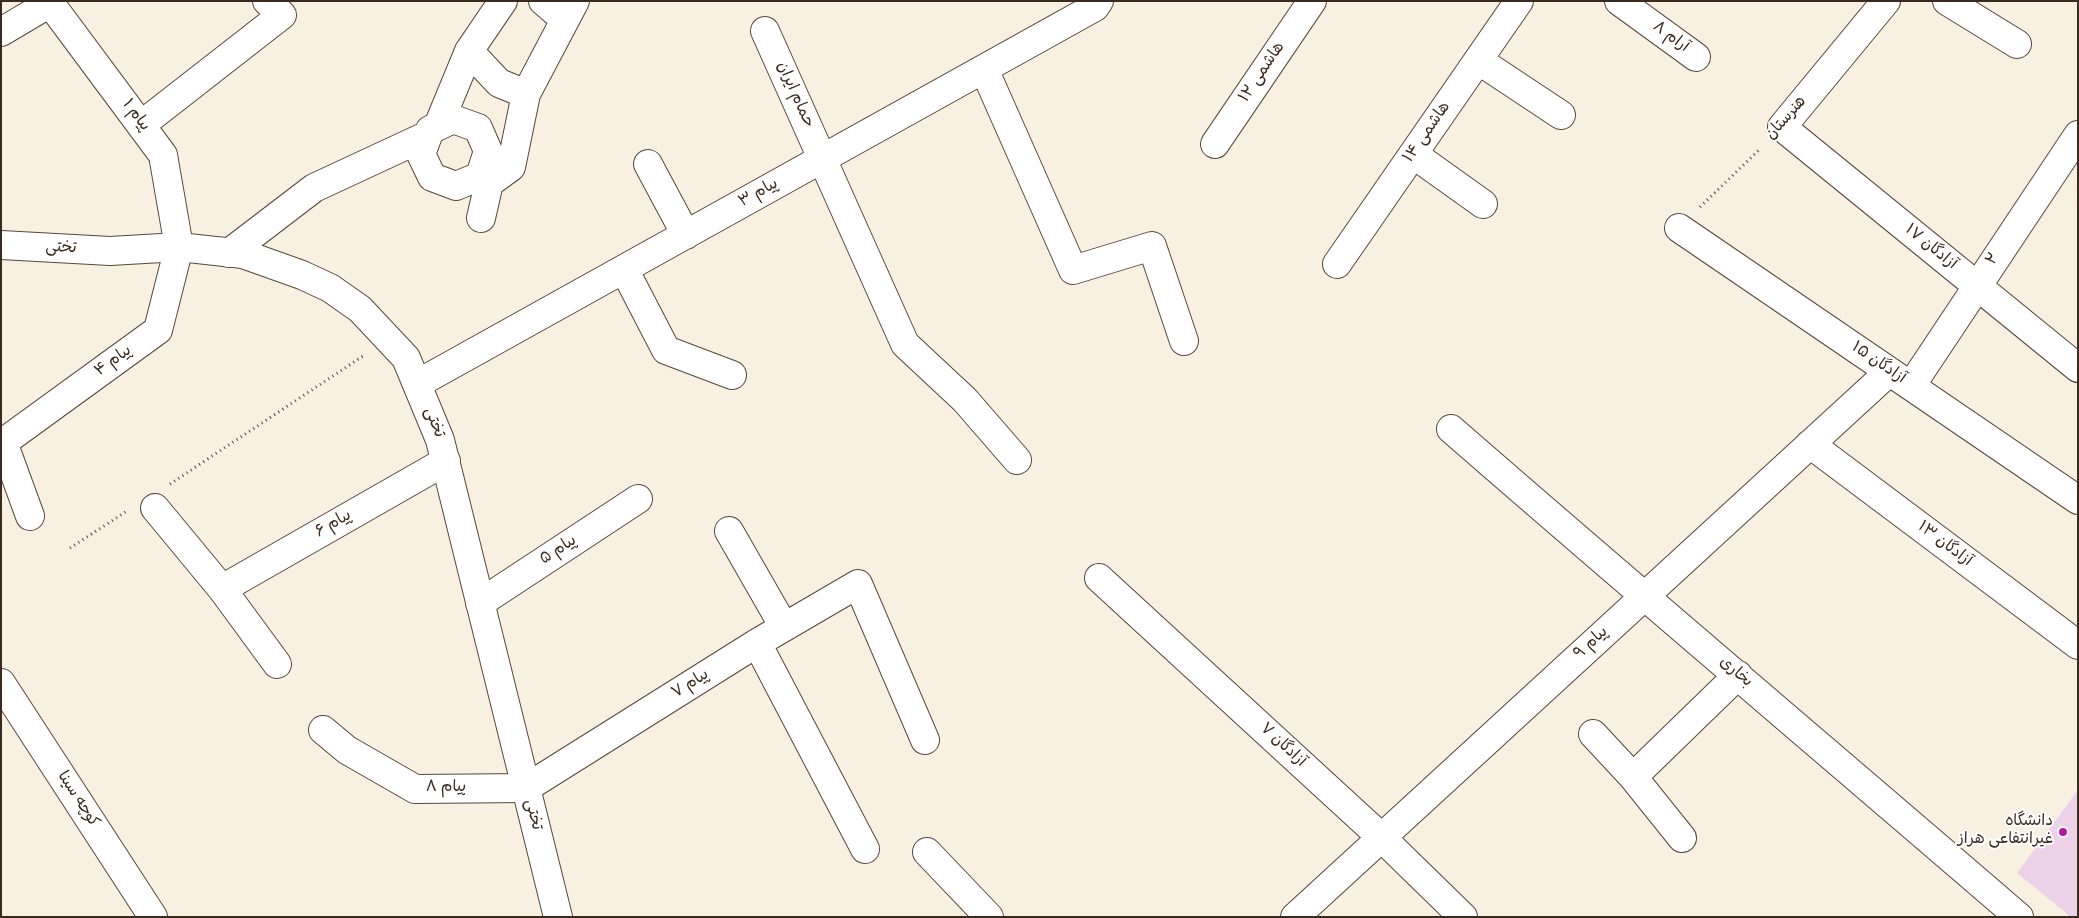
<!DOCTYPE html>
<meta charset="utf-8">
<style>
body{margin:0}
#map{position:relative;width:2079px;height:918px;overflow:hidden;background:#f8f0e1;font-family:"Gochi Hand",sans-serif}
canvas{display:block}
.frame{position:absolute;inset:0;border:2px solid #3b2a1e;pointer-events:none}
</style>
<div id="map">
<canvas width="2079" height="918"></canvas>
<div class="frame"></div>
</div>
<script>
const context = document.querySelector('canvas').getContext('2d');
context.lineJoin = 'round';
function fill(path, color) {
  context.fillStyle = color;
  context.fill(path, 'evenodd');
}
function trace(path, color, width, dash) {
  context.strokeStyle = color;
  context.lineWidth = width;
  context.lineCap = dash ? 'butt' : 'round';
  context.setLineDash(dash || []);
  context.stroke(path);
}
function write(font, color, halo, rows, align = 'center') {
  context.font = font + ' "Gochi Hand","Playpen Sans Arabic",sans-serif';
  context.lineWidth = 4;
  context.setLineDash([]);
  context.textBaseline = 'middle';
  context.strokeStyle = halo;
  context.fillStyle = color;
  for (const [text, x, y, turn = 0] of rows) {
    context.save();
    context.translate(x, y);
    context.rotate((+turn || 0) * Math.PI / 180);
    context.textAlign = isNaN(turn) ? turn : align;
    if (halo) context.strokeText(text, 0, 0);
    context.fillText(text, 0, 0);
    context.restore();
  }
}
const built = new Path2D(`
 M2078,790V917H2071L2017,873Z`);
const path = new Path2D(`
 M1700,207L1760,149
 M170,484L363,356
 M70,548L127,511`);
const street = new Path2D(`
 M543,1L565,20
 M1619,1L1696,57
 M1886,1L1782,127L2078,368
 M1947,1L2017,44
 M765,31L905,344L965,400L1017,460
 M1,32L50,3L163,155L179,247L158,330L1,444
 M469,51L499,83L526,94
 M1478,60L1561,115
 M984,69L1073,270L1152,246L1184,341
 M453,119L478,128L488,151L480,176L456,186L432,177L421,154L430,130Z
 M141,125L282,15L267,1
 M438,126L469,51L503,1
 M1215,144L1312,1
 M1413,154L1483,204
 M648,164L686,235
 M481,218L489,183L511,167L526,94L575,1
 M1679,228L2078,500
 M229,253L314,188L428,135
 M1337,264L1519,1
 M624,269L666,350L732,375
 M417,384L1095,7L1099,1
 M1911,386L2078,135
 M1451,429C1639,593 1830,754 2019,917
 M3,442L30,516
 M1810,444L2078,645
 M155,508L222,589L277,664
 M729,531L784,627
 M1099,578L1381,837L1463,917
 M222,589L446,461
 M480,603L638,499
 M757,643L865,849
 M1,683L153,917
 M323,730L347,750L415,789L526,788L757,643L858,584L925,740
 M1593,734L1633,777L1682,838
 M1633,777L1738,675
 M927,852L989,917
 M1295,917L1889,372`);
const secondary = new Path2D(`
 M1,245L110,251L179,247L243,254L302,275L330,288L360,309L406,358L440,440L558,917`);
const markers = [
 [2063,832,5,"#b5179e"]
];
const streetNames = [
 ["آرام ۸",1670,38,36],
 ["هاشمی ۱۲",1263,73,-56],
 ["حمام ایران",794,95,66],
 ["پیام ۱",135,116,53],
 ["هنرستان",1787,119,-48],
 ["هاشمی ۱۴",1428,133,-55],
 ["پيام ۳",759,194,-29],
 ["آزادگان ۱۷",1930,248,39],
 ["تختی",61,249,3],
 ["۲",1994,260,-56],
 ["پیام ۴",114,362,-36],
 ["آزادگان ۱۵",1878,364,34],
 ["تختی",433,423,68],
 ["پیام ۶",334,525,-30],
 ["آزادگان ۱۳",1944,545,37],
 ["پیام ۵",559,551,-33],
 ["پیام ۹",1592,644,-43],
 ["بخاری",1735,673,40],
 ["پیام ۷",691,685,-32],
 ["آزادگان ۷",1282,746,43],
 ["پیام ۸",446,789],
 ["کوچه سینا",77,800,57],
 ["تختی",532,815,76]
];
const poiNames = [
 ["دانشگاه",2053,823],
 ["غیرانتفاعی هراز",2053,841]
];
fill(built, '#edd1e9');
trace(street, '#57483b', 30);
trace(secondary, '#57483b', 30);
trace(path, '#57483b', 3, [1, 4]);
trace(street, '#fff', 28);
trace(secondary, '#fff', 28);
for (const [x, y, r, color] of markers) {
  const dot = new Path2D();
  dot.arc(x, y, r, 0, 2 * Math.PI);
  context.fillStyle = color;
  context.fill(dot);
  trace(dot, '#fff', 2);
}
write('16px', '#3b2a1e', '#fff', streetNames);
write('16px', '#3b2a1e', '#fff', poiNames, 'right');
</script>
